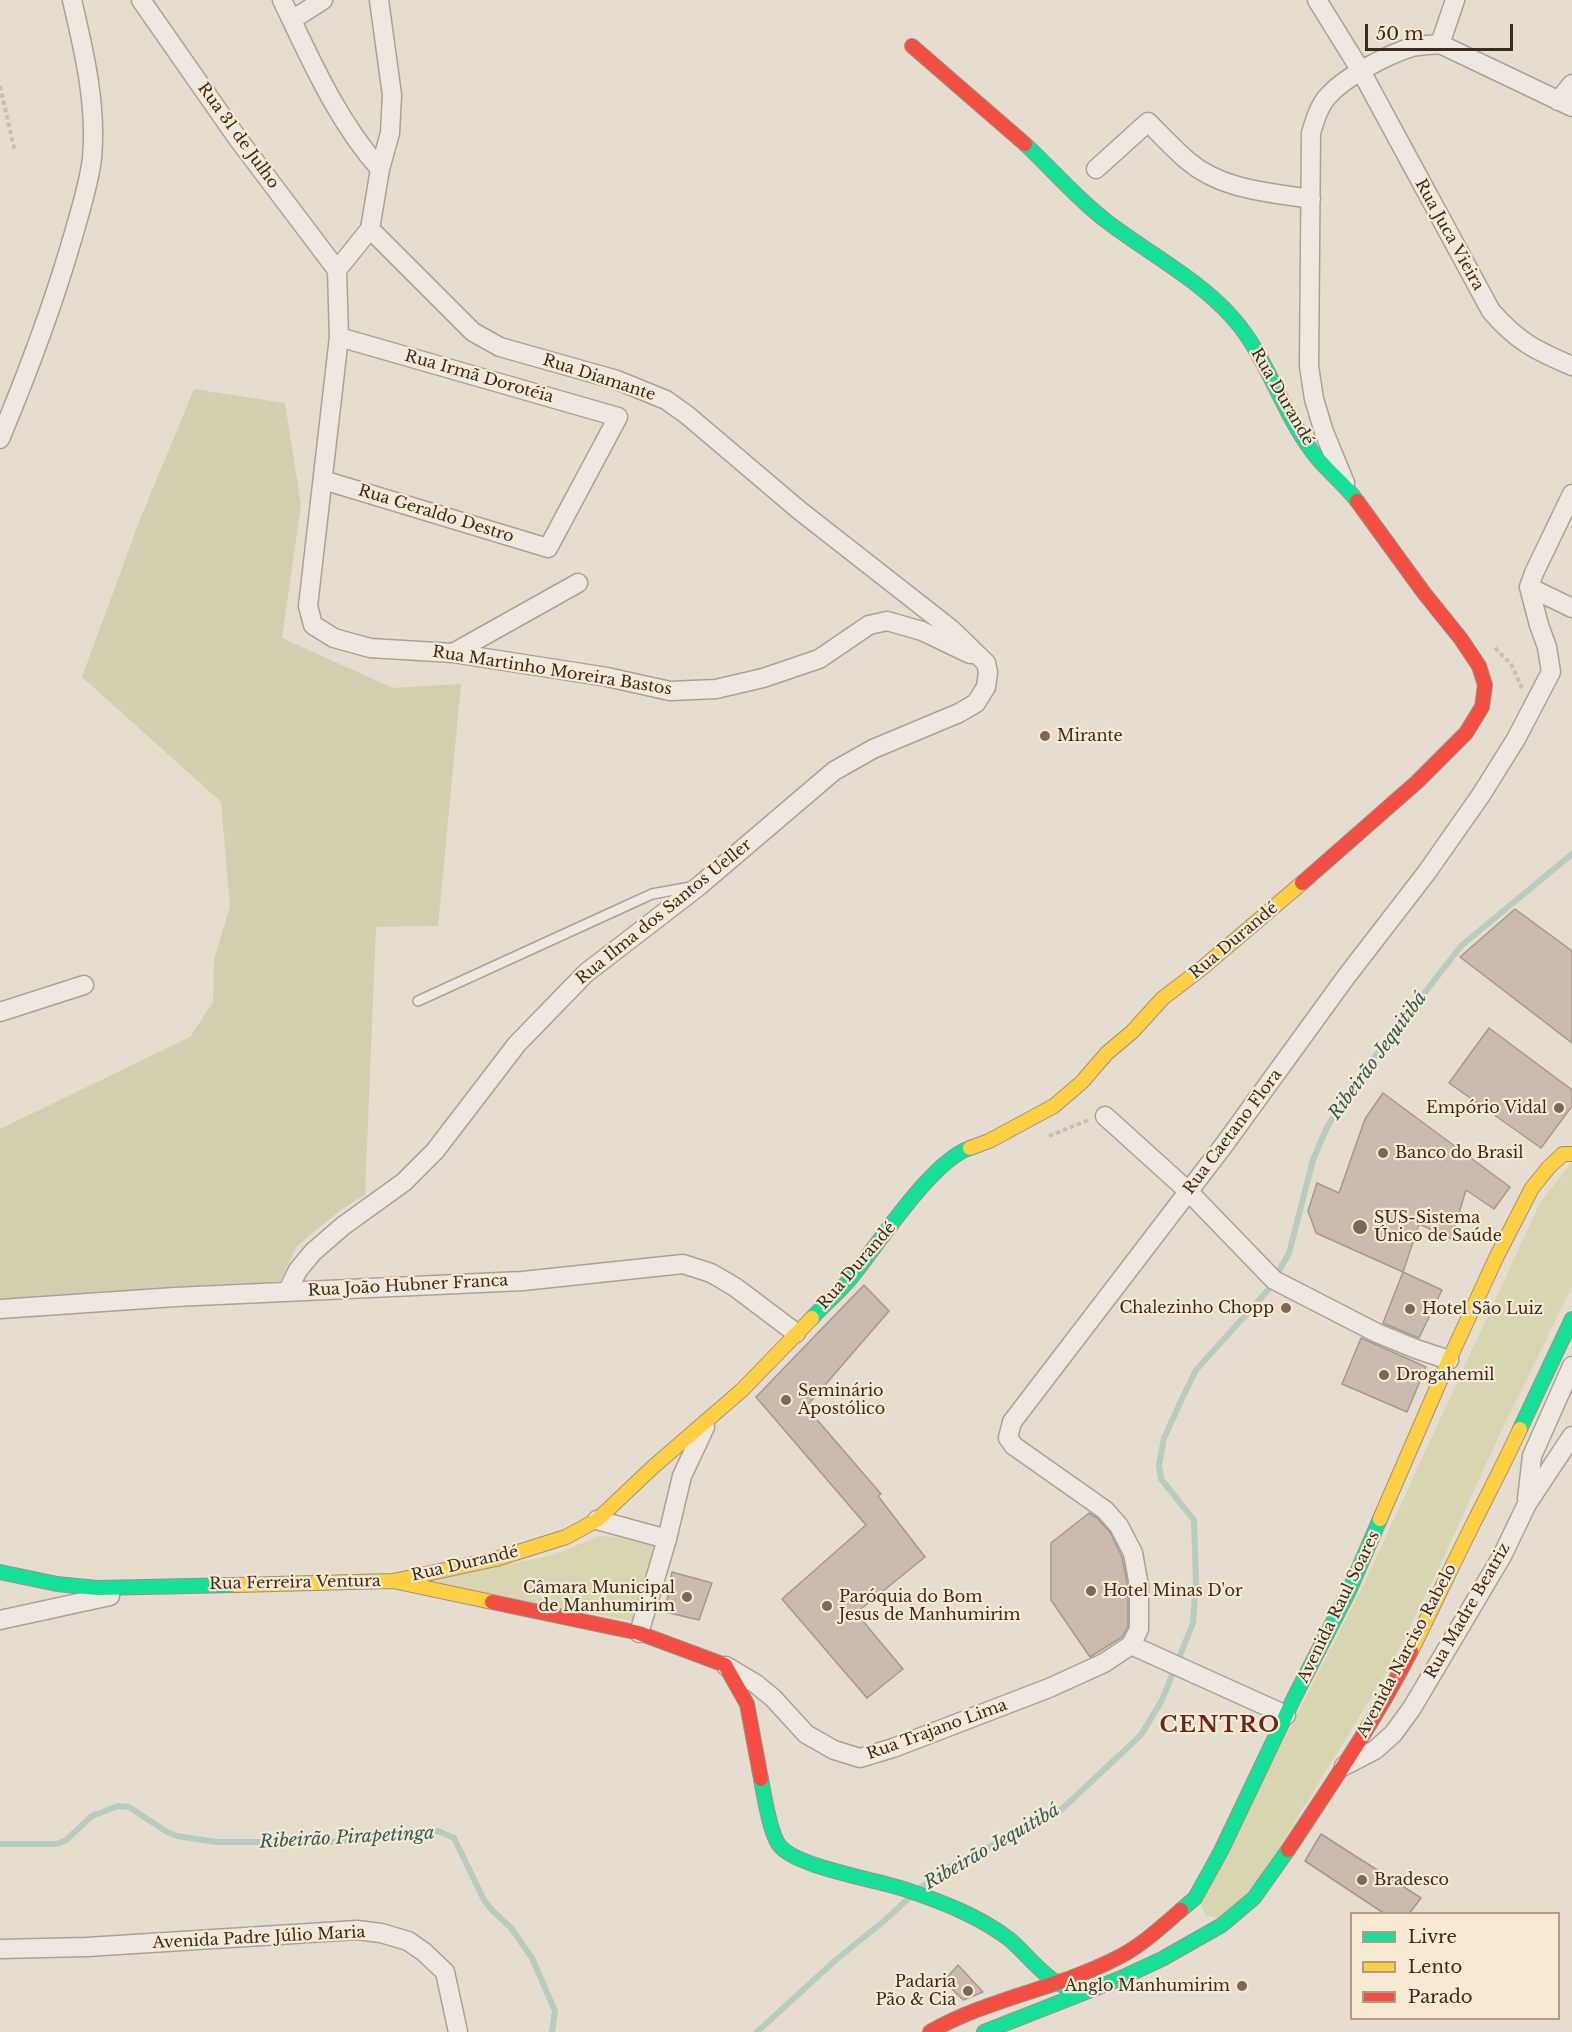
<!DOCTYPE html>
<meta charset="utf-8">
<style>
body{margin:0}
#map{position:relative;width:1572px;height:2032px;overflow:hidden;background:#e6ddce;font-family:"Libre Baskerville",serif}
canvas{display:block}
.legend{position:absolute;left:1350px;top:1912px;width:210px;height:108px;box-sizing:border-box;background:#f7ead4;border:2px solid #ac9d8b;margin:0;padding:8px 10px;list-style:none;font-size:18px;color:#3b2a1e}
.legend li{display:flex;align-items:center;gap:12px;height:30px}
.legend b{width:30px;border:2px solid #ac9d8b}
.scale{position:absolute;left:1365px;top:24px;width:148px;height:27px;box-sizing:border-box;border:3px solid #3b2a1e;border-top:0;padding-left:8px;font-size:18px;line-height:21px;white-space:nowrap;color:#3b2a1e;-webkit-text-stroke:4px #f7ead4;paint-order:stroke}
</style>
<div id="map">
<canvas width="1572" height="2032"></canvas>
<ul class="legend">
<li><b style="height:8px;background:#16e098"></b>Livre</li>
<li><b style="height:8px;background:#ffcf43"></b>Lento</li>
<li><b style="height:8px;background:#f24e42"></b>Parado</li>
</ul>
<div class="scale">50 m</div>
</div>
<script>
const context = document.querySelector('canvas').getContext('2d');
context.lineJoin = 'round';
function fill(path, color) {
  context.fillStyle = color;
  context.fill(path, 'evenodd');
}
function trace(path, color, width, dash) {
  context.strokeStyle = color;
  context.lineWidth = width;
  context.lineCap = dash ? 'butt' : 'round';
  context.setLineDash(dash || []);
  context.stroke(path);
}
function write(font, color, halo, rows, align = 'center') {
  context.font = font + ' "Libre Baskerville",serif';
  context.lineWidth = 4.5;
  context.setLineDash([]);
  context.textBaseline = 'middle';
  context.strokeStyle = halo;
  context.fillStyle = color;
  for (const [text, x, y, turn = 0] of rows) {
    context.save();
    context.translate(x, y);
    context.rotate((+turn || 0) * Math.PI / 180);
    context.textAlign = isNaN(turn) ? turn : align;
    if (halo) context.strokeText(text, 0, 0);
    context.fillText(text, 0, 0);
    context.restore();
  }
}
const green = new Path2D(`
 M1572,1162V1287L1501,1431L1442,1561L1390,1667L1252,1891L1224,1919L1206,1916L1200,1902L1363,1586L1540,1203Z
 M600,1536L657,1540L638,1622L424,1582L553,1555Z`);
const cemetery = new Path2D(`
 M194,389L285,403L301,505L282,638L393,688L461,684L438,926L376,927L365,1195L342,1209L297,1246L280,1281L0,1314V1129L190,1037L213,1002L214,959L230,907L221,802L82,677L139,522Z`);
const stream = new Path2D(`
 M0,1844H57L66,1840L92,1816L118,1806L129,1807L167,1832L177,1836L216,1842H332L438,1831L454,1838L484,1900L492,1910L511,1928L532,1958L555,2011L552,2032
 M920,1888L949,1867L1020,1832L1062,1809L1141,1735L1162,1700L1193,1623L1196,1584L1194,1520L1161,1479L1159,1465L1164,1438L1180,1403L1196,1370L1269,1289L1289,1253L1313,1160L1327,1127L1363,1072L1461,946L1572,854
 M757,2032L838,1958L884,1921L910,1897`);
const building = new Path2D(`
 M1515,909L1572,951V1043L1460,957Z
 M1489,1028L1572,1090V1106L1541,1148L1449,1083Z
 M1383,1093L1510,1187L1494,1209L1466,1190L1451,1239L1419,1224L1403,1272L1316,1233L1308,1211L1317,1183L1339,1193L1365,1119Z
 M1403,1272L1442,1290L1419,1338L1383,1323Z
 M864,1285L889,1311L806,1407L881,1494L878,1496L925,1557L856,1613L903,1669L867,1698L782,1599L866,1525L756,1397Z
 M1361,1338L1426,1367L1407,1412L1342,1384Z
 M1089,1513L1097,1518L1110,1532L1122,1557L1128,1587V1626L1122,1637L1090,1657L1051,1600V1543Z
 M672,1572L712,1583L699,1620L665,1612Z
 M1321,1834L1421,1898L1409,1914H1385L1305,1861Z
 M958,1965L983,1992L963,2000L944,1981Z`);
const path = new Path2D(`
 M0,86L15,152
 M1495,648L1511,664L1522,688
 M1049,1136L1089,1120`);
const lane = new Path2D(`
 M418,1001L652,894L691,887`);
const street = new Path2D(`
 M141,0L238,139L337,270
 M282,0C310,58 337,121 380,169
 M1317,0L1361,71L1491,311C1518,342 1535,350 1572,366
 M292,20L323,0
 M1440,44L1572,107
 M1440,44L1455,0
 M1558,101L1572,84
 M1096,169L1148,122C1161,135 1174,149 1188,161C1222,190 1268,192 1311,199
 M337,270L339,337L308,606L313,625L334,638L370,648L453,653L607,677L670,691L716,689L763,678L819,659L869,625L887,621L922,631L970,654
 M337,270L370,229L380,169L390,133L392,95L379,0
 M0,439C28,372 54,303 74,233C81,208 89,184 92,158C97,105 84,51 72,0
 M323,480L548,548L618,417L339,337
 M1345,483L1324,432L1314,399L1309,366L1311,133C1315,120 1319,106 1328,96C1346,76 1387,55 1412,47C1421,45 1431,45 1440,44
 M1529,587L1534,573L1572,494
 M1529,587L1572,608
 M453,653L578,583
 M0,1012L84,985
 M1105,1116L1188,1191L1274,1280L1377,1333L1416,1349L1449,1360
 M287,1292L298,1270L313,1252L343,1226L404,1182L435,1151L517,1044L586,973L699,886L834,771L873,749L959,713L976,703L986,687L988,672L986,663L951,629L799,510L687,415L666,400L617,380L500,347L473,332L370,229
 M0,1309L175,1297L523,1281L683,1264L711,1273L735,1287L796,1333
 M1527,1499L1532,1456L1572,1366
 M597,1520L667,1539
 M0,1620L110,1596
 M639,1633L667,1539L682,1476L705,1427
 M1131,1645L1139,1629V1586L1133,1553L1119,1526L1105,1510L1014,1446L1008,1438L1012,1422L1224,1145L1346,977L1427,872L1481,795L1516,739L1551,672L1547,647L1539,625L1529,587
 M1131,1645L1286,1715
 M726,1666L756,1684L773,1698L806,1734L834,1750L860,1758L893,1748L1049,1688L1104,1663L1131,1645
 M1344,1766L1375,1750L1393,1734L1412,1708L1502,1556L1527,1504L1572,1436
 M0,1949L87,1947L357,1930L381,1933L408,1941L424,1952L445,1972L458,2032`);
const fast = new Path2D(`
 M1025,144C1052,169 1076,198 1105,220C1146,252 1196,277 1232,317C1267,356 1280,408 1311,450C1324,469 1343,482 1357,501
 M812,1318C824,1305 838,1293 850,1279C878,1245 931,1161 970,1148
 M1520,1429L1572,1319
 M0,1572L57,1584L97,1588L236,1585
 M761,1779C764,1795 770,1833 779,1845C795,1867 878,1880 907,1890C942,1902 979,1916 1009,1939C1025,1952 1038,1971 1056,1982C1063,1987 1073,1989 1081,1993
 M1181,1910L1195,1898L1221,1851L1294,1698L1349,1591L1380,1519
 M984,2032L1119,1979L1162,1959L1222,1925L1254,1898L1288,1850`);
const slow = new Path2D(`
 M970,1148L989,1141L1054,1106L1082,1082L1107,1053L1132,1032L1163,998L1201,969L1302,883
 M1380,1519L1449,1360L1496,1258L1532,1188L1549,1167L1563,1154H1572
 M393,1581L496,1559L566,1537L597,1520L653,1467L742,1390L812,1318
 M236,1585L393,1581L492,1602
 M1411,1651C1432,1609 1452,1566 1473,1524C1489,1492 1505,1462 1520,1429`);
const jam = new Path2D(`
 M912,46L1025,144
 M1302,883L1417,782L1466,733L1482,707L1485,685L1479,666L1461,639L1424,593L1357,501
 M492,1602L639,1633L725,1665L747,1704L761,1779
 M1288,1850C1331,1785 1375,1721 1411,1651
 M930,2032C987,1999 1056,1989 1115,1959C1140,1947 1160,1928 1181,1910`);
const markers = [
 [1045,736,6,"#77695c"],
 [1559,1108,6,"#77695c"],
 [1383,1153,6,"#77695c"],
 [1360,1227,8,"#77695c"],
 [1286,1308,6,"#77695c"],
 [1410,1309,6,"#77695c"],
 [1384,1375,6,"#77695c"],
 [786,1400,6,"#77695c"],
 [1091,1591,6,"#77695c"],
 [687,1597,6,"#77695c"],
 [827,1606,6,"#77695c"],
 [1362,1880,6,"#77695c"],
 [1242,1986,6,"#77695c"],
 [968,1991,6,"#77695c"]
];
const streetNames = [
 ["Rua 31 de Julho",238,136,54],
 ["Rua Juca Vieira",1449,235,61],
 ["Rua Irmã Dorotéia",479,377,16],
 ["Rua Diamante",599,378,18],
 ["Rua Durandé",1282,397,60],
 ["Rua Geraldo Destro",436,514,17],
 ["Rua Martinho Moreira Bastos",552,671,9],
 ["Rua Ilma dos Santos Ueller",664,912,-39],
 ["Rua Durandé",1234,941,-40],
 ["Rua Caetano Flora",1233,1132,-53],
 ["Rua Durandé",857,1266,-49],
 ["Rua João Hubner Franca",408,1286,-3],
 ["Rua Durandé",465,1564,-13],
 ["Rua Ferreira Ventura",295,1583,-1],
 ["Avenida Raul Soares",1339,1607,-64],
 ["Rua Madre Beatriz",1468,1611,-60],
 ["Avenida Narciso Rabelo",1407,1651,-62],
 ["Rua Trajano Lima",937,1730,-20],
 ["Avenida Padre Júlio Maria",259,1938,-3]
];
const poiNames = [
 ["Mirante",1057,736],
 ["Empório Vidal",1547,1108,"right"],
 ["Banco do Brasil",1395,1153],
 ["SUS-Sistema",1374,1218],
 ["Único de Saúde",1374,1236],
 ["Chalezinho Chopp",1274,1308,"right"],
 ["Hotel São Luiz",1422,1309],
 ["Drogahemil",1396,1375],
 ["Seminário",798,1391],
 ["Apostólico",798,1409],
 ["Câmara Municipal",675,1588,"right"],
 ["de Manhumirim",675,1606,"right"],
 ["Hotel Minas D'or",1103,1591],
 ["Paróquia do Bom",839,1597],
 ["Jesus de Manhumirim",839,1615],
 ["Bradesco",1374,1880],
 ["Padaria",956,1982,"right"],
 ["Pão & Cia",956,2000,"right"],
 ["Anglo Manhumirim",1230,1986,"right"]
];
const waterNames = [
 ["Ribeirão Jequitibá",1378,1056,-54],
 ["Ribeirão Pirapetinga",347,1838,-3],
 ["Ribeirão Jequitibá",992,1847,-30]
];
const districtNames = [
 ["CENTRO",1220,1726]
];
fill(green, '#d8d5b0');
fill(cemetery, '#d2cfb0');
trace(stream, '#b9cbbf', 6);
fill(building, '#cabbaf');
trace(building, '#a6988d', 1.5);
trace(lane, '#aba297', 12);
trace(street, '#aba297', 21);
trace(fast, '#9b9287', 16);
trace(slow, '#9b9287', 16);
trace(jam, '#9b9287', 16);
trace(path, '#c7bfb7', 4, [4.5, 3]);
trace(lane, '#eee8e0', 9);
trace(street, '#eee8e0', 18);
trace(fast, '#16e098', 14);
trace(slow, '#ffcf43', 14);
trace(jam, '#f24e42', 14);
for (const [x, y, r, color] of markers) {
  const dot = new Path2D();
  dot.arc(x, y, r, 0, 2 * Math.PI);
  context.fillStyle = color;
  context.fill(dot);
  trace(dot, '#f7ead4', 2);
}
write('16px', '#3b2a1e', '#f7ead4', streetNames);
write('16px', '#3b2a1e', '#f7ead4', poiNames, 'left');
write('italic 18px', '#2d5b55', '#f7ead4', waterNames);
context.letterSpacing = '1.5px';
write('bold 22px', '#69271c', '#f7ead4', districtNames);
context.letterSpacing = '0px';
</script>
